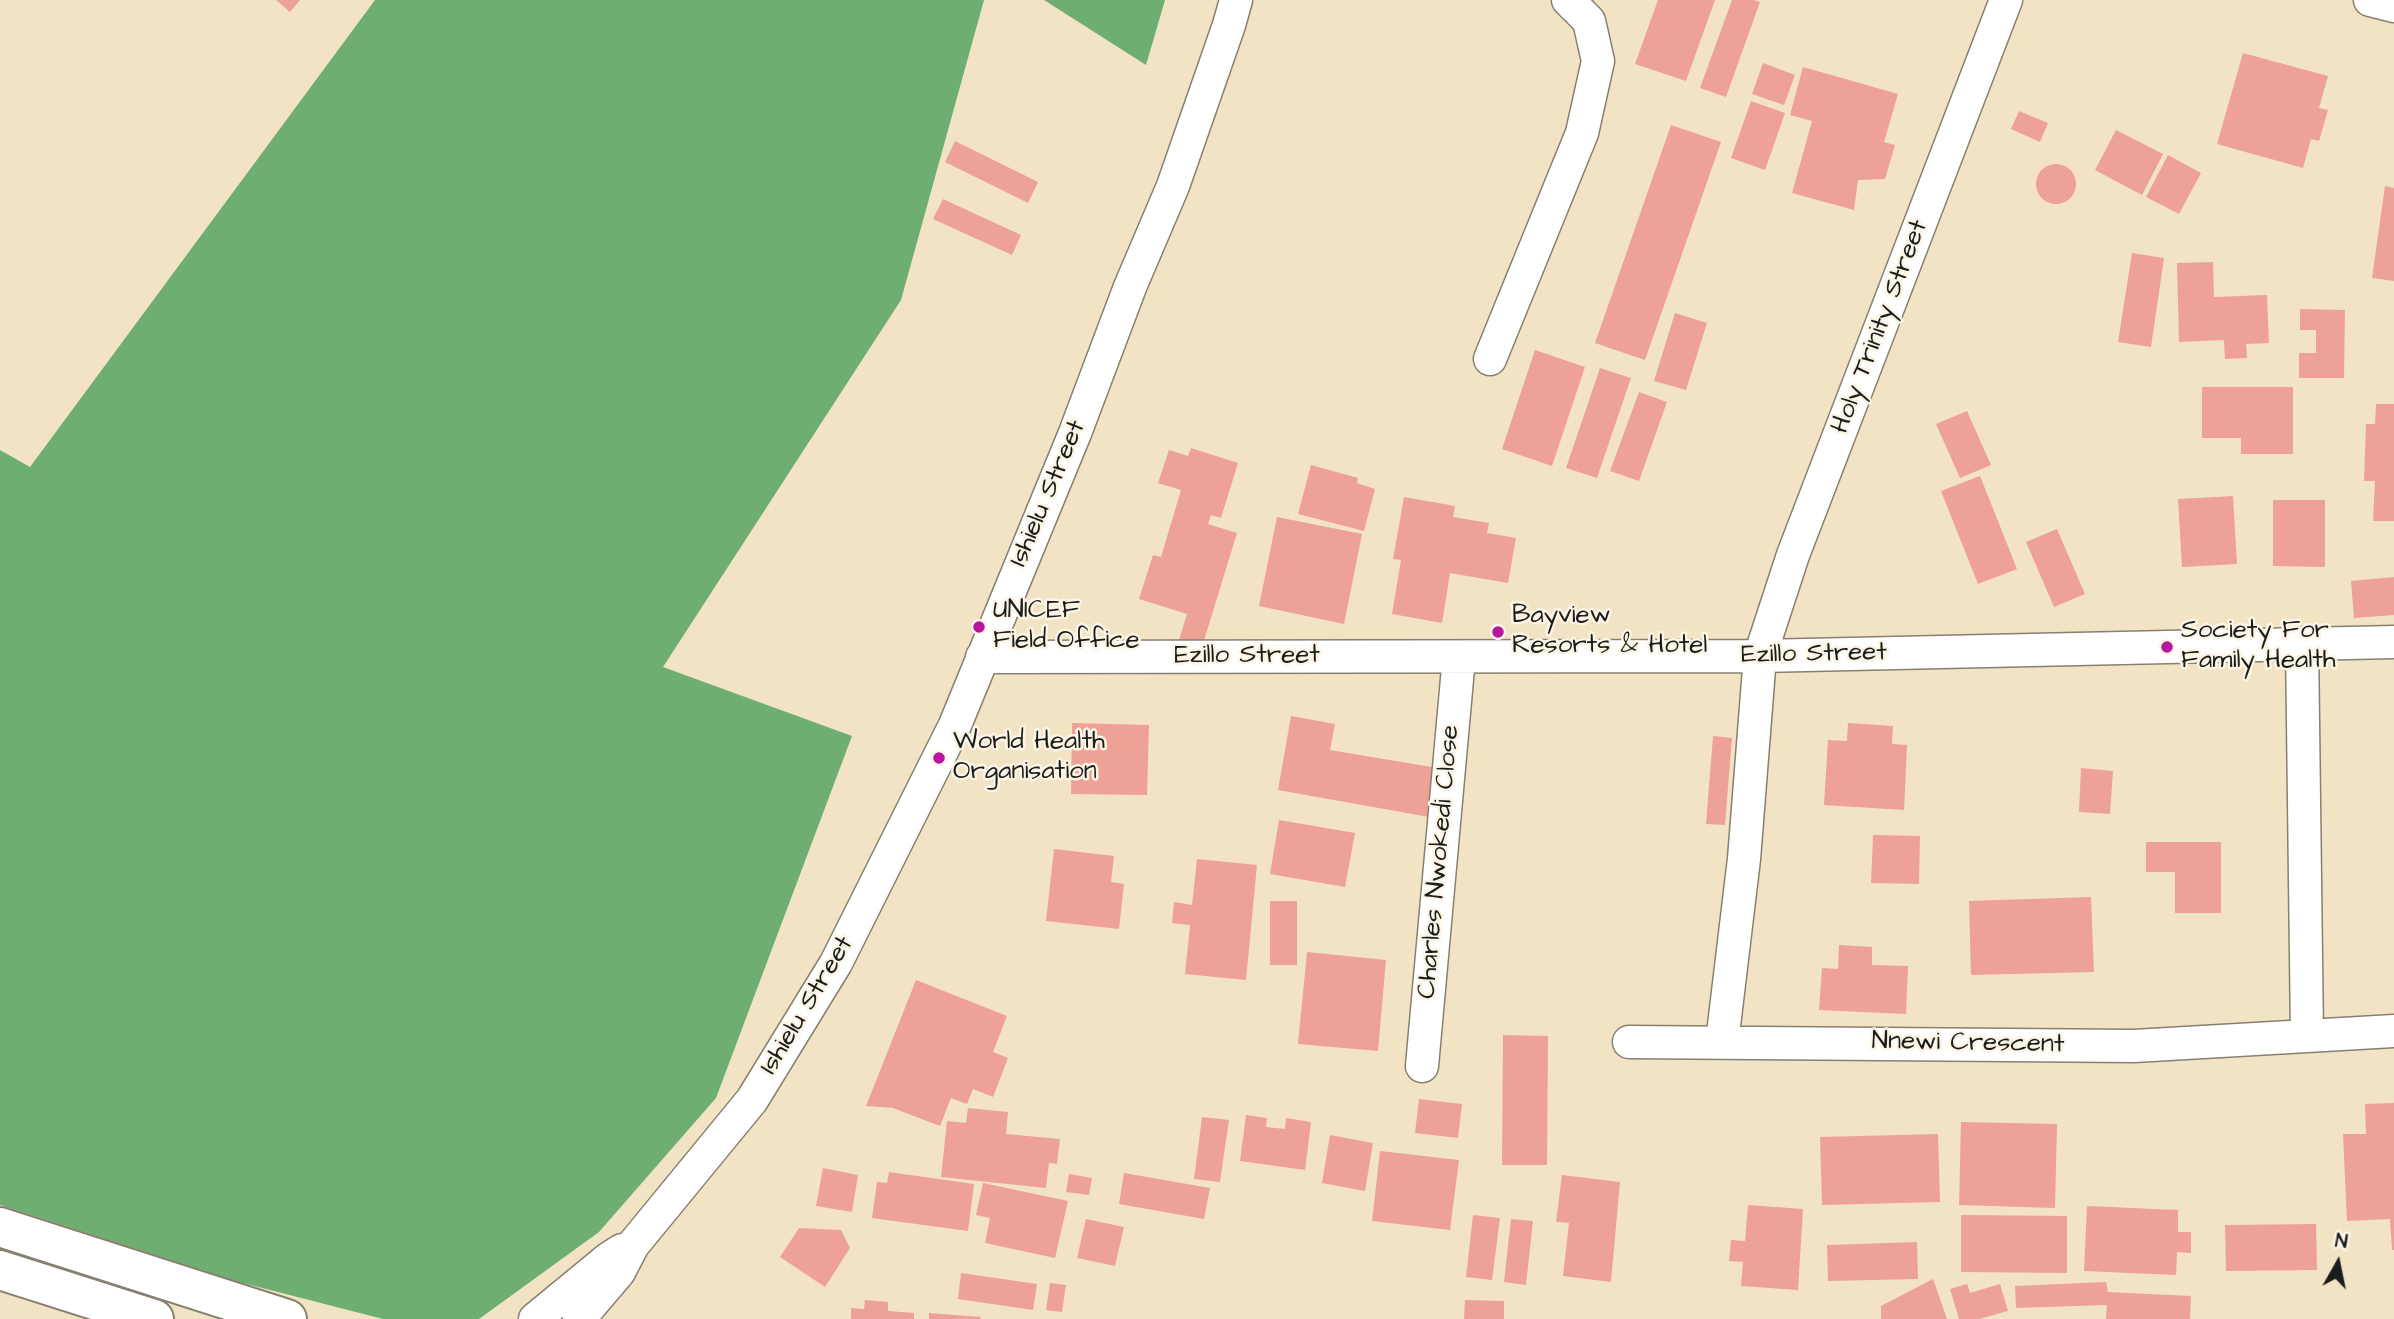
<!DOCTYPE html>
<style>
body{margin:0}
#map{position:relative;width:2394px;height:1319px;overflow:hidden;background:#f2e3c4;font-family:"Architects Daughter",sans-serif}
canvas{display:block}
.north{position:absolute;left:2303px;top:1228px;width:70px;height:70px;-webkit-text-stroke:5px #fcf5e5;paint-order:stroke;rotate:9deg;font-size:19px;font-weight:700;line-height:28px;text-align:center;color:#1c1c1c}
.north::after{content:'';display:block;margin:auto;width:24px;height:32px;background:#1c1c1c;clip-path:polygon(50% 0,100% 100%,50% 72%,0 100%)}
</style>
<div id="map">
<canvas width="2394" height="1319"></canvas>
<div class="north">N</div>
</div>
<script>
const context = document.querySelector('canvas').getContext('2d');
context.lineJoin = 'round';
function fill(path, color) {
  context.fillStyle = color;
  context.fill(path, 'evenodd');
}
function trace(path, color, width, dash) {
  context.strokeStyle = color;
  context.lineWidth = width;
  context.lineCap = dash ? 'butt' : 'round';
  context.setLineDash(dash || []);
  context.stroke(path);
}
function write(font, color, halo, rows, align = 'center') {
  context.font = font + ' "Architects Daughter",sans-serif';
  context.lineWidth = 5;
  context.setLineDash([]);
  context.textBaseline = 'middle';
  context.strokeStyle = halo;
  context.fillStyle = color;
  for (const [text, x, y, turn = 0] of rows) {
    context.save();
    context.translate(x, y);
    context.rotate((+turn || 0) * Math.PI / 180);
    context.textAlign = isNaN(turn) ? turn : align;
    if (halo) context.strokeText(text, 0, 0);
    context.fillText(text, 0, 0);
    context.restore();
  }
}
const forest = new Path2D(`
 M375,0H984L901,300L663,667L852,736L716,1098L599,1232L479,1319H383L239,1282L0,1205V450L30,467Z
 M1044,0H1165L1146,65Z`);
const building = new Path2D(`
 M276,0H300L290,12Z
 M1658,0H1715L1686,81L1635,64Z
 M1732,0H1754L1760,2L1726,97L1700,88Z
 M2243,53L2328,76L2319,108L2328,110L2319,141L2311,139L2303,168L2217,144Z
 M1763,63L1795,75L1784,105L1752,94Z
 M1803,67L1898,94L1884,142L1895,145L1885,179L1858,180L1854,210L1792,193L1812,121L1790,115Z
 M1751,101L1785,113L1765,170L1731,158Z
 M2019,111L2048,123L2040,142L2011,129Z
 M1671,125L1721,142L1645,360L1595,343Z
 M2116,130L2163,154L2142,195L2095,170Z
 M955,141L1038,182L1028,203L945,162Z
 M2168,155L2201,173L2179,214L2146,197Z
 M2036 184a20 20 0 1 1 40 0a20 20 0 1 1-40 0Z
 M2385,186L2394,188V281L2372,278Z
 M943,199L1021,235L1012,255L933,219Z
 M2132,253L2164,258L2151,347L2118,342Z
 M2213,262L2214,297L2267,295L2269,343L2246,344L2247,358L2225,359L2224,340L2179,342L2177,263Z
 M2300,309L2345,310L2344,378H2299V353H2316V330H2300Z
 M1675,313L1707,323L1686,390L1654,381Z
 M1535,350L1585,367L1552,466L1502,449Z
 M1600,368L1631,378L1597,478L1566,468Z
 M2202,387H2293V454H2241V438H2202Z
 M1639,392L1667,402L1639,481L1610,471Z
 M2376,404H2394V521H2373L2375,481H2364L2366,424H2375Z
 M1967,411L1991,465L1960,478L1936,424Z
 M1191,448L1238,463L1221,518L1211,515L1208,524L1237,533L1202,647L1179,640L1187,614L1139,599L1153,555L1161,557L1181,490L1158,483L1169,450L1188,456Z
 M1311,465L1358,478L1357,483L1375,489L1364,531L1298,514Z
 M1980,476L2017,569L1978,584L1941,491Z
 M2233,496L2237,564L2182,567L2178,499Z
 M1404,497L1455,506L1453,517L1489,523L1487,533L1516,538L1508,583L1450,573L1442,623L1392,614L1401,560L1393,559Z
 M2273,500H2325V567L2273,566Z
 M1277,517L1362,534L1344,624L1259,606Z
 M2057,529L2085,594L2054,607L2026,542Z
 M2394,577V615L2354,618L2351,581Z
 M1291,716L1335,724L1330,750L1438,768L1429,817L1278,790Z
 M1072,723L1149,725L1147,795L1071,794Z
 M1848,723L1893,726L1892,744L1907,745L1904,810L1824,805L1828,740L1847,741Z
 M1713,736L1732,738L1725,825L1706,824Z
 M2081,768L2113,771L2110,814L2079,812Z
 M1279,820L1355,833L1345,887L1270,874Z
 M1873,835L1920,836L1919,884L1871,883Z
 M2146,842H2221V913H2175V872H2146Z
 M1054,849L1114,856L1111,882L1124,884L1119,929L1046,921Z
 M1197,859L1257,865L1246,980L1185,974L1190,925L1172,923L1174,902L1192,905Z
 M2091,897L2094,972L1971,975L1969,901Z
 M1270,901H1297V965H1270Z
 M1839,945L1872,947V965L1908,966L1906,1014L1819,1010L1822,968L1838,969Z
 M1307,952L1386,960L1378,1051L1298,1044Z
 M916,980L1007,1016L993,1052L1008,1058L993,1097L973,1089L967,1104L951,1098L940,1126L893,1108L866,1106Z
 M1503,1035L1548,1036L1547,1165H1502Z
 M1419,1099L1462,1104L1458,1138L1415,1133Z
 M2394,1103V1250H2392L2390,1219L2347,1221L2343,1134H2366L2365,1104Z
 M968,1108L1008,1112L1006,1134L1060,1139L1057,1164L1049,1163L1046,1188L941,1177L947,1121L966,1123Z
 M1246,1115L1267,1118L1266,1127L1285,1129L1286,1118L1311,1122L1305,1170L1240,1161Z
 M1202,1117L1229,1120L1220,1182L1194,1179Z
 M1961,1122L2057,1124L2055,1208L1959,1205Z
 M1938,1134L1940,1202L1822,1205L1820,1137Z
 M1330,1135L1373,1143L1365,1191L1322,1183Z
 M1380,1151L1459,1160L1450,1230L1372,1221Z
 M823,1168L858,1175L852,1212L816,1206Z
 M889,1172L974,1184L968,1231L872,1218L877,1182L887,1183Z
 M1124,1173L1210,1188L1204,1219L1119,1204Z
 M1069,1174L1092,1178L1089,1195L1066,1192Z
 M1562,1175L1620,1182L1611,1282L1563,1276L1569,1223L1556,1222Z
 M983,1183L1068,1201L1055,1258L985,1243L990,1218L976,1215Z
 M1748,1205L1803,1209L1798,1290L1741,1286L1743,1262L1729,1261L1731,1240L1745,1241Z
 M2087,1206L2178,1210V1232H2191V1253L2177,1252L2176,1275L2084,1271Z
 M1473,1215L1500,1218L1492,1280L1466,1277Z
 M1961,1215L2067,1216V1273L1961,1272Z
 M1086,1219L1124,1227L1115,1266L1077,1258Z
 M1511,1219L1533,1221L1526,1285L1504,1282Z
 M2316,1224L2317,1270L2226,1271L2225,1225Z
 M799,1228L841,1230L850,1248L825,1287L780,1257Z
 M1917,1242L1918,1279L1828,1281L1827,1245Z
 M961,1273L1037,1284L1033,1310L958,1299Z
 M1933,1279L1947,1319H1881V1306Z
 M2106,1282L2108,1292L2191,1296L2190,1319H2106L2107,1305L2016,1308L2015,1286Z
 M1050,1283L1066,1285L1062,1312L1046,1310Z
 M1967,1284L1970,1293L2000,1284L2008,1311L1979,1319H1959L1950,1289Z
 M865,1300L888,1302V1311L914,1313V1319H851V1308L864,1309Z
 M1465,1300L1504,1301V1319H1464Z
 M929,1313L981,1317L980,1319H929Z`);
const minor = new Path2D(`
 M2370,0L2394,6
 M1490,359L1582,133L1598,61L1589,21L1568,0
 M2302,643L2307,1036
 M982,657L1760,656L2394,642
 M1629,1042L2134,1046L2394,1031
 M1722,1042L1744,859L1760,656L1793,555L2006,0
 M1422,1066L1459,657
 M535,1319L608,1259L622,1250
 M579,1319L619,1272L633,1245L752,1100L790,1038L836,963L955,725L1075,433L1130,287L1173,186L1229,25L1236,0`);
const major = new Path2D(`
 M0,1227L287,1319
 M0,1270L154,1319`);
const markers = [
 [979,627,7,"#b5179e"],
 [1498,632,7,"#b5179e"],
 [2167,647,7,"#b5179e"],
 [939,758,7,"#b5179e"]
];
const streetNames = [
 ["Holy Trinity Street",1881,327,-69],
 ["Ishielu Street",1049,494,-67],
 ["Ezillo Street",1814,655,-1],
 ["Ezillo Street",1247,657],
 ["Charles Nwokedi Close",1440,862,-85],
 ["Ishielu Street",808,1006,-59],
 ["Nnewi Crescent",1968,1044,1]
];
const poiNames = [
 ["UNICEF",993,612],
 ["Field Office",993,642],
 ["Bayview",1512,617],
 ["Resorts & Hotel",1512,647],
 ["Society For",2181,632],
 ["Family Health",2181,662],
 ["World Health",953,743],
 ["Organisation",953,773]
];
fill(forest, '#6eae71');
fill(building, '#eea296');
trace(minor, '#878070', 35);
trace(major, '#878070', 42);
trace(minor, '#fff', 32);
trace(major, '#fff', 38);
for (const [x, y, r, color] of markers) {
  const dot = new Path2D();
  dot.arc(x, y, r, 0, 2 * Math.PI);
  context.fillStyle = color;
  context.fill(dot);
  trace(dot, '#fcf5e5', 2.5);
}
write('26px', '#1c1c1c', '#fcf5e5', streetNames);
write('26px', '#1c1c1c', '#fcf5e5', poiNames, 'left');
</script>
